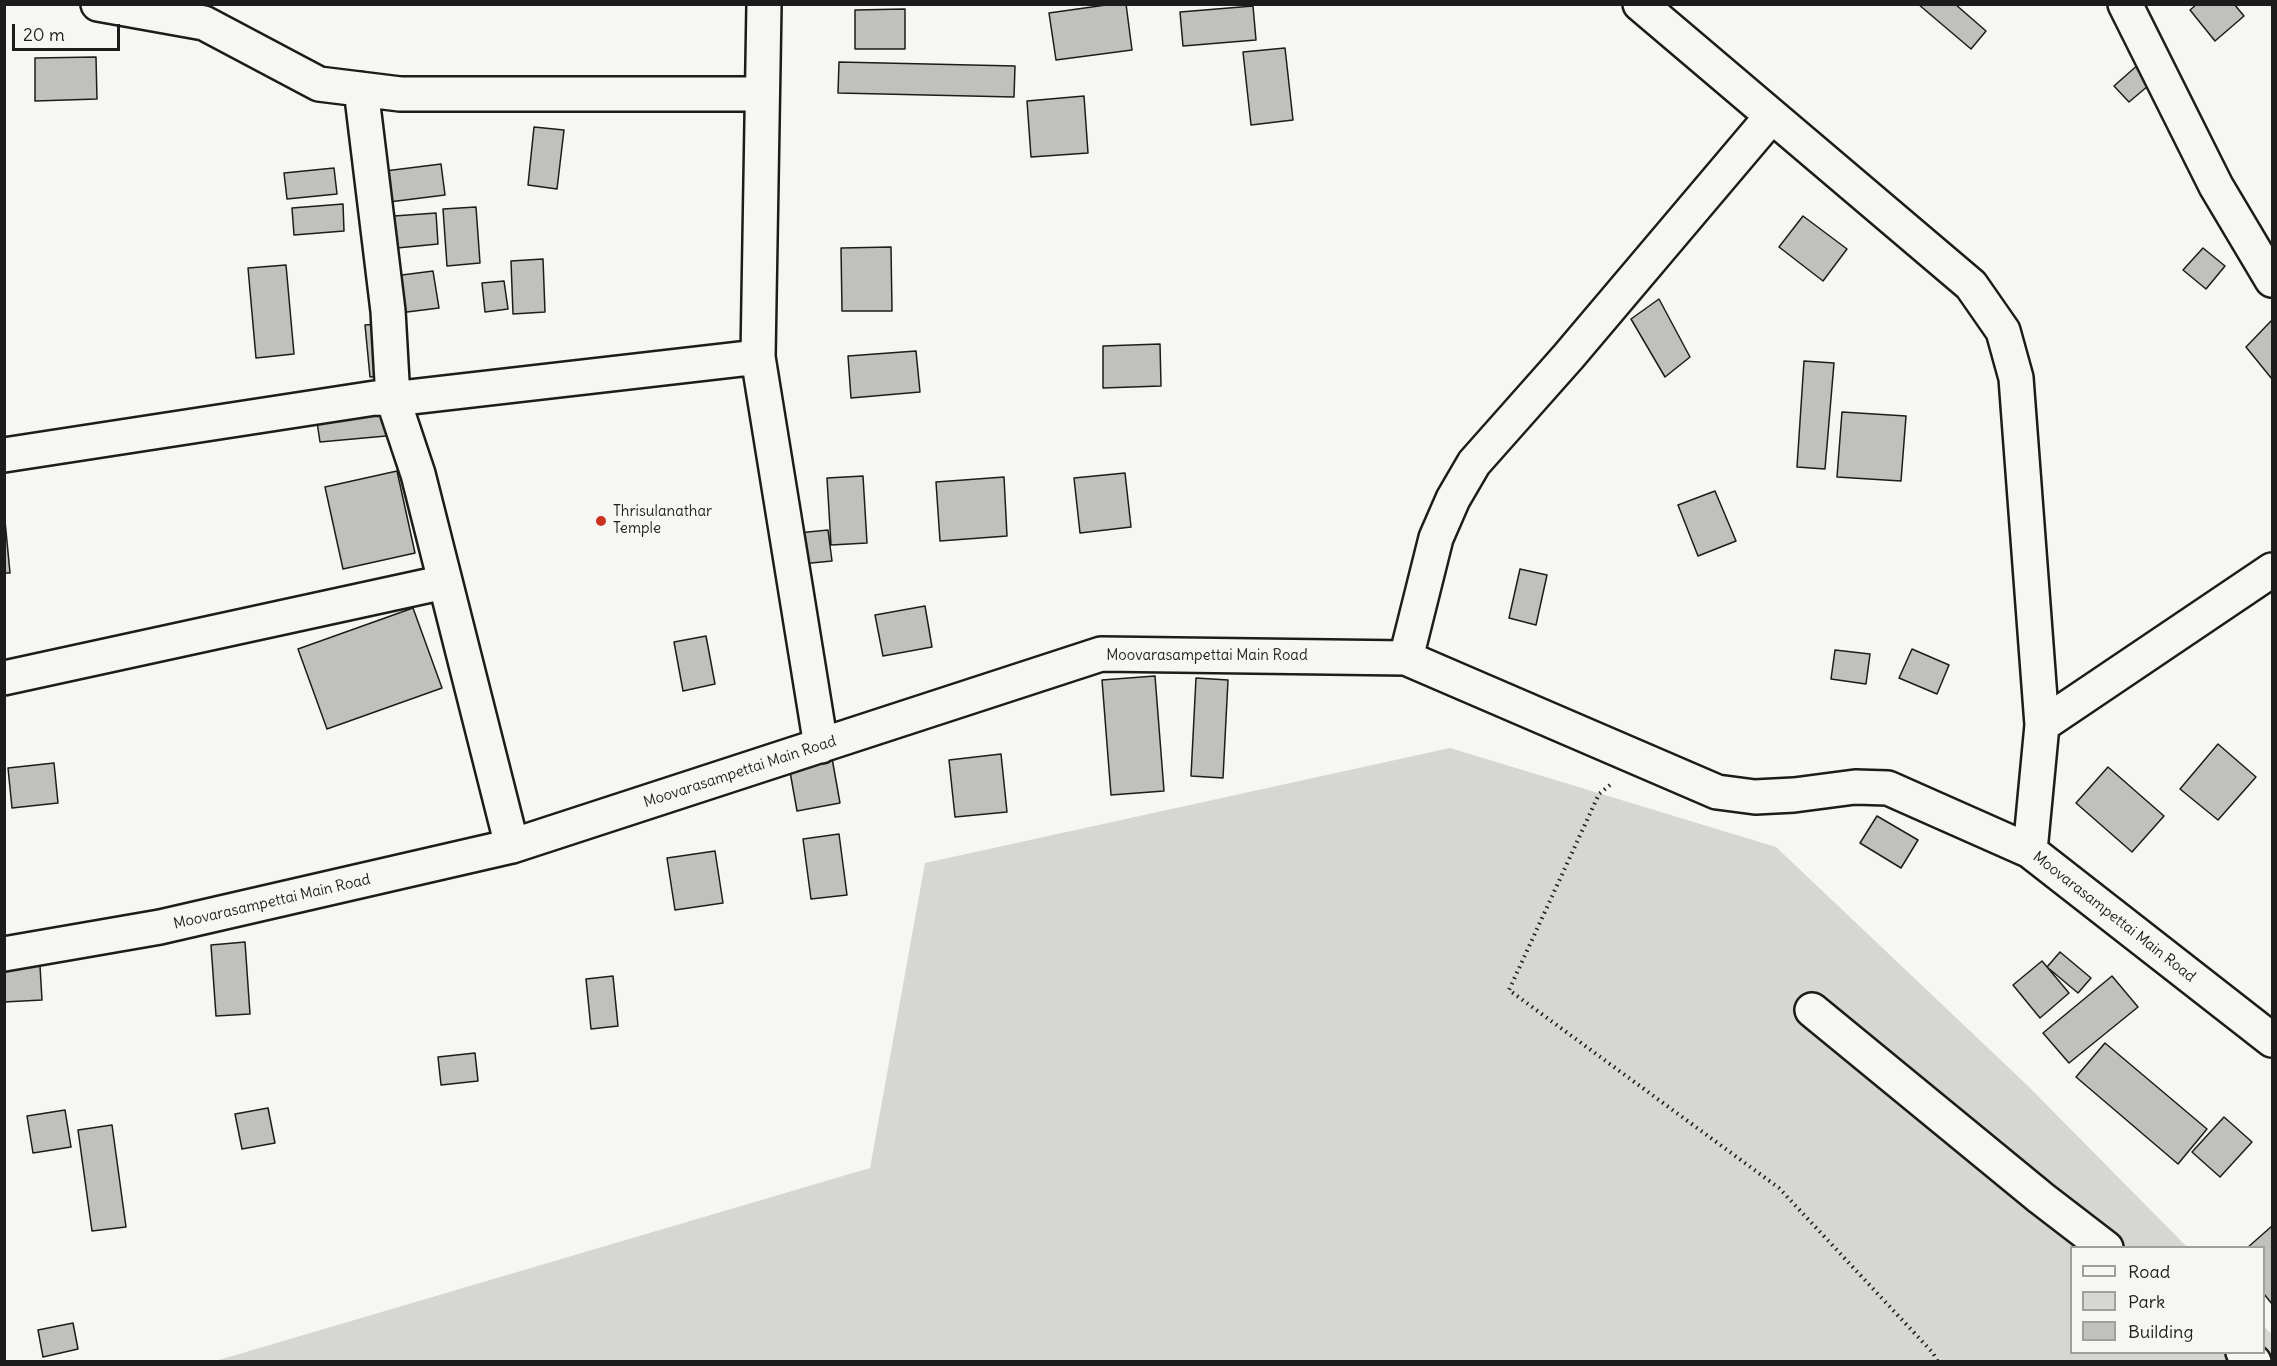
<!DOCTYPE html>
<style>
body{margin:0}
#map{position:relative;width:2277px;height:1366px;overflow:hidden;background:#f6f6f2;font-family:Delius,sans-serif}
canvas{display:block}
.frame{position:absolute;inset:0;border:6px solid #1c1c1c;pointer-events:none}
.legend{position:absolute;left:2070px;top:1246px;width:195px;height:108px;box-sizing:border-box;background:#f6f6f2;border:2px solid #9f9f9c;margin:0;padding:8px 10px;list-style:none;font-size:18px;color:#1c1c1c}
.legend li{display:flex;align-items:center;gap:12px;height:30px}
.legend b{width:30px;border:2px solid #9f9f9c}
.scale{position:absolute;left:12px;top:24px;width:108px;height:27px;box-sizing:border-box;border:3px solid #1c1c1c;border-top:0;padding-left:8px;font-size:18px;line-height:21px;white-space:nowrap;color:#1c1c1c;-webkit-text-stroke:4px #f6f6f2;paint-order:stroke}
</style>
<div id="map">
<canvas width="2277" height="1366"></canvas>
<div class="frame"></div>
<ul class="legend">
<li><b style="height:8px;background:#f6f6f2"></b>Road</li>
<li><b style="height:16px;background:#d6d6d2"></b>Park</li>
<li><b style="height:16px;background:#c0c0bd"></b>Building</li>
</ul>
<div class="scale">20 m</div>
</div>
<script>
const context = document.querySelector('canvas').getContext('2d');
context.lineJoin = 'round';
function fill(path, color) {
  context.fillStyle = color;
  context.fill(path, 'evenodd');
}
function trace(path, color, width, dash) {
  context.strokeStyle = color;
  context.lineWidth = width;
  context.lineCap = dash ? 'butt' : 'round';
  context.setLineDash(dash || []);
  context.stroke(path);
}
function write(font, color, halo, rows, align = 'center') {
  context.font = font + ' Delius,sans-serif';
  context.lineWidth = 5;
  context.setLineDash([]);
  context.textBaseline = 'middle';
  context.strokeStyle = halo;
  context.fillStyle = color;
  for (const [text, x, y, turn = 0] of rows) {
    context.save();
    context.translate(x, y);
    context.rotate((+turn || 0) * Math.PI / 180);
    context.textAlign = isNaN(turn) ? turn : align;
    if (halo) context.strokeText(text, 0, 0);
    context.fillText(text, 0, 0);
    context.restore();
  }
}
const green = new Path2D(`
 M1450,748L1776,847L2028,1086L2187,1247L2072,1248V1352H2264V1326L2272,1335V1362H212L870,1168L925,863Z`);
const building = new Path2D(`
 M1113,4H1126L1132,50L1056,60L1049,13Z
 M1918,4H1955L1986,31L1971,49Z
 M2197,4H2234L2244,16L2215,41L2190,10Z
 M1253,6L1256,40L1183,46L1180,12Z
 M905,9V49H855V10Z
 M1285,48L1293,120L1251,125L1243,52Z
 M96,57L97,99L35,101V58Z
 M839,62L1015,66L1014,97L838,93Z
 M2140,63L2155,80L2129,102L2114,86Z
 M1084,96L1088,153L1031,157L1027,101Z
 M534,127L564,130L557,189L528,185Z
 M441,164L445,195L389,202L385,171Z
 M334,168L337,194L287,199L284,173Z
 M343,204L344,231L294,235L292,208Z
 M476,207L480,263L447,266L443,209Z
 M436,213L438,244L397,248L394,216Z
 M1803,216L1847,249L1823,281L1779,247Z
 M891,247L892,311H842L841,248Z
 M2203,248L2225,266L2206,289L2183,270Z
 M543,259L545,312L513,314L511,261Z
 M286,265L294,354L256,358L248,268Z
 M433,271L439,308L399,313L394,276Z
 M504,281L508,309L485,312L482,283Z
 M1659,299L1690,357L1665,377L1631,319Z
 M2272,320V379L2246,347Z
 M378,324L382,376L370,377L365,325Z
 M1160,344L1161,386L1103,388V346Z
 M916,351L920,392L851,398L848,356Z
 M1804,361L1834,363L1825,469L1797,467Z
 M1842,412L1906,416L1901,481L1837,477Z
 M395,413L397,435L320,442L317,422Z
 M397,471L415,553L343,569L325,487Z
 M1125,473L1131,527L1080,533L1074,478Z
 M863,476L867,543L831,545L827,478Z
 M1004,477L1007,536L940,541L936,482Z
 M1715,491L1736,541L1698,556L1678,505Z
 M4,510L10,573H4Z
 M828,530L832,561L801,564L798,533Z
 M1520,569L1547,575L1536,625L1509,618Z
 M925,606L932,647L883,656L875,615Z
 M413,608L442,688L327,729L298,649Z
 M706,636L715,684L683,691L674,642Z
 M1912,649L1949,665L1937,694L1899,678Z
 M1835,650L1870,654L1866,684L1831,679Z
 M1155,676L1164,791L1111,795L1102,680Z
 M1196,678L1228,680L1223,778L1191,776Z
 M2218,744L2256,777L2218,820L2180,789Z
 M1001,754L1007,812L955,817L949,760Z
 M832,758L840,803L797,811L789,766Z
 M54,763L58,803L12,808L8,768Z
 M2108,767L2164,816L2132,852L2076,803Z
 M1877,816L1918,840L1901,868L1860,843Z
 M839,834L847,895L811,899L803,839Z
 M715,851L723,903L675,910L667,858Z
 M245,942L250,1014L216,1016L211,945Z
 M2060,952L2091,978L2078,993L2047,967Z
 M2042,961L2069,993L2040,1018L2013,985Z
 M40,966L42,1000L4,1002V968Z
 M613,976L618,1026L591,1029L586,979Z
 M2112,976L2138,1007L2069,1063L2043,1033Z
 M2105,1043L2207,1129L2178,1164L2076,1077Z
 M475,1053L478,1081L441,1085L438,1057Z
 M268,1108L275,1143L242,1149L235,1114Z
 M65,1110L71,1147L33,1153L27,1116Z
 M2224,1117L2252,1142L2220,1177L2192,1152Z
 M112,1125L126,1227L92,1231L78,1130Z
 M2272,1226V1304L2264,1294V1248H2247Z
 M73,1323L78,1349L43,1357L38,1330Z`);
const path = new Path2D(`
 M1610,785L1599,794L1509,990L1779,1188L1933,1353L1938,1362`);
const minor = new Path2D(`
 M98,4L204,23L319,84L400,94H762
 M764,4L758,357L821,746
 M1640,4L1971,285L2003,331L2016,378L2042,725L2030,851
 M2125,4L2216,186L2272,280
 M4,455L375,398L393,399L388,311L361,89
 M1406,658L1436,538L1453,499L1474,463L1568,357L1771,117
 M4,678L445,582
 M2042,725L2272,570
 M512,846L418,474L393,399L758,357
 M4,954L160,927L512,846L1101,654L1406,658L1717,792L1755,797L1794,795L1855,787L1888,788L2030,851L2272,1040
 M1812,1010L2041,1198L2106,1248
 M2243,1352L2254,1362`);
const markers = [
 [601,521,6,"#c8321e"]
];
const poiNames = [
 ["Thrisulanathar",613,512],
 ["Temple",613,529]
];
const streetNames = [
 ["Moovarasampettai Main Road",1207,656],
 ["Moovarasampettai Main Road",740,772,-18],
 ["Moovarasampettai Main Road",272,902,-13],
 ["Moovarasampettai Main Road",2114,917,38]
];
fill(green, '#d6d6d2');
fill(building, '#c0c0bd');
trace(building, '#1c1c1c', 1.5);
trace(minor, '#1c1c1c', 38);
trace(path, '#1c1c1c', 4, [1.5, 4.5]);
trace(minor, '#f6f6f2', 33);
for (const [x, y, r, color] of markers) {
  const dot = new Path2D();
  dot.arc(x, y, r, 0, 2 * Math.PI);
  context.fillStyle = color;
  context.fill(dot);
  trace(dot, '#f6f6f2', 2);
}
write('15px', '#1c1c1c', '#f6f6f2', poiNames, 'left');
write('15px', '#1c1c1c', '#f6f6f2', streetNames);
</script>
